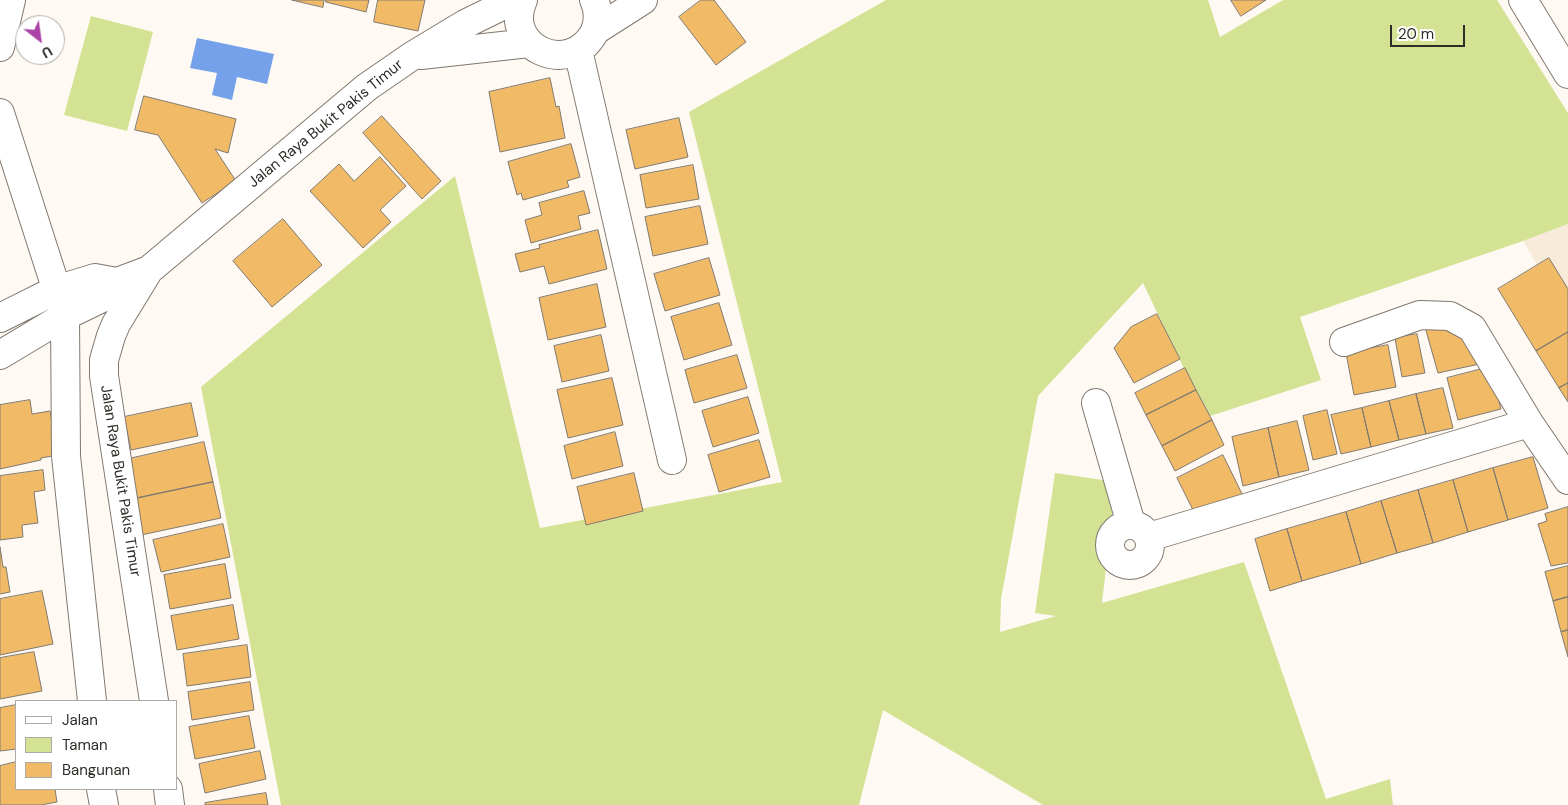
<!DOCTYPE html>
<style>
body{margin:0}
#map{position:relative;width:1568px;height:805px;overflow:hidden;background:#fef9f2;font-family:"DM Sans",sans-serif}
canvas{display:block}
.legend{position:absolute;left:15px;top:700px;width:162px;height:90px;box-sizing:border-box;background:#fff;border:1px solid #acaba9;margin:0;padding:6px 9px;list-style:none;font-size:15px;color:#2f2c28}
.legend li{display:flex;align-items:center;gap:10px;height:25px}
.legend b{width:25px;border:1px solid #acaba9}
.north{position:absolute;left:15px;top:15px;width:50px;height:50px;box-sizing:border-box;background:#fff;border:1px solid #acaba9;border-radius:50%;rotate:150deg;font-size:14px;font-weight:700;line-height:20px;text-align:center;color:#2f2c28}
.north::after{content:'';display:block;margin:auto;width:18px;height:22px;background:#ac44a7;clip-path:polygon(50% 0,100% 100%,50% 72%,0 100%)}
.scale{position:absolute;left:1390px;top:25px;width:75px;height:22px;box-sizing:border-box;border:2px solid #2f2c28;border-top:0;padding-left:6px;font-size:15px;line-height:18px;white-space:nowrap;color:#2f2c28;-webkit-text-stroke:4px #fff;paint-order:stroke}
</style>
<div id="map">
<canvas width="1568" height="805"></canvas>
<ul class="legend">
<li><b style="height:6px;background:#fff"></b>Jalan</li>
<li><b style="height:14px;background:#d4e294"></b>Taman</li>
<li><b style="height:14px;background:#f1ba67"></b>Bangunan</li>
</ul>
<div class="north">U</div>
<div class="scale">20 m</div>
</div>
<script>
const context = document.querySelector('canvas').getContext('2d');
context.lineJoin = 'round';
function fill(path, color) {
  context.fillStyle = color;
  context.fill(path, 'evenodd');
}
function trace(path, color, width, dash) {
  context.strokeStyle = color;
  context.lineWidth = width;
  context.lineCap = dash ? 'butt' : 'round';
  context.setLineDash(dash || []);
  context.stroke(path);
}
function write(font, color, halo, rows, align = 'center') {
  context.font = font + ' "DM Sans",sans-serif';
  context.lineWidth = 4;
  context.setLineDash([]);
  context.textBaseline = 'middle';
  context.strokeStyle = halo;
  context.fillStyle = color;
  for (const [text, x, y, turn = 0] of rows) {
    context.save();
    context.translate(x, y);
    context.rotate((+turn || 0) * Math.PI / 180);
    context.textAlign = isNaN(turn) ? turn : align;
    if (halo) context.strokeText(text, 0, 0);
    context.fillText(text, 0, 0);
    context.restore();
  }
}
const built = new Path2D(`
 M1568,224V317L1523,241Z`);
const green = new Path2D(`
 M886,0H1208L1220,37L1283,0H1497L1568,113V224L1523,241L1300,317L1321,380L1207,417L1143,283L1038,396L1001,599L1000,632L1056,616L1035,613L1055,473L1116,482L1102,603L1244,562L1326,799L1390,779L1393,805H1043L883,710L859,805H281L201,387L455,176L540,528L782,482L689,112Z
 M91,16L153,32L127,131L64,115Z`);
const water = new Path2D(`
 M197,38L274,54L267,84L237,77L232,100L212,95L217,73L190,68Z`);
const building = new Path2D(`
 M292,0H324L323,7Z
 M326,0H369L366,12L326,2Z
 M378,0H425L418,31L374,22Z
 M701,0H714L746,42L716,65L679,17Z
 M1231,0H1266L1241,16Z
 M550,78L556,107L559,106L565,138L500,152L489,92Z
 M144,96L236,119L228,153L215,149L236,181L202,203L158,135L135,130Z
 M382,116L441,181L422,199L363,133Z
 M679,118L688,157L635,169L626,130Z
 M571,144L580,177L567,181L569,187L523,200L521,193L517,195L508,162Z
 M380,157L406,186L380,210L391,222L363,248L310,191L339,164L354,181Z
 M693,165L699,199L646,208L640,175Z
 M584,191L590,213L578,216L581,229L531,243L525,220L542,215L539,203Z
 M700,206L708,244L653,256L645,217Z
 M283,219L322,265L272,307L233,261Z
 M598,230L607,269L549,284L544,266L520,272L515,254L540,248L539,245Z
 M709,258L720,295L665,311L654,274Z
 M1549,258L1568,289V332L1536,351L1498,289Z
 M597,284L606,327L548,340L539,298Z
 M719,303L732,345L684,360L671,317Z
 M1157,314L1180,359L1134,383L1114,348L1131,327Z
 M1451,323L1484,363L1438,373L1425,327Z
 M1568,332V383L1559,388L1536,351Z
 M1417,334L1425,373L1402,377L1395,338Z
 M601,335L609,371L562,382L554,346Z
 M1388,345L1396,387L1354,395L1346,353Z
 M737,355L747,388L694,403L685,370Z
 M1490,367L1501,409L1458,420L1447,378Z
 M1185,368L1196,390L1146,415L1135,393Z
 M612,378L623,425L568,438L557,390Z
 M1568,383V402L1559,388Z
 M1443,388L1453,428L1426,434L1416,394Z
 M1196,390L1212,420L1162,446L1146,415Z
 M1416,394L1426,434L1399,440L1389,401Z
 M748,397L759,433L713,447L702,411Z
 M30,400L32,414L50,411L58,455L41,458V460L0,469V405Z
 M1389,401L1399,440L1371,447L1362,408Z
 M191,403L198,436L131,450L124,417Z
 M1362,408L1371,447L1341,454L1331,415Z
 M1327,410L1337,454L1313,460L1303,416Z
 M1212,420L1224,445L1175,471L1162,446Z
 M1297,421L1309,470L1279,477L1268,428Z
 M1268,428L1279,477L1243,486L1232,437Z
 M615,432L623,466L572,479L564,446Z
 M759,440L770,477L719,492L708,455Z
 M204,442L213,482L133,499L124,460Z
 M1223,455L1244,498L1198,520L1177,478Z
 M1533,457L1548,508L1508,520L1493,468Z
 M1493,468L1508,520L1468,532L1453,480Z
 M43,470L45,490L34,492L38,523L22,525L23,537L0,540V476Z
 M634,473L643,511L586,525L577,487Z
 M1453,480L1468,532L1433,543L1418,490Z
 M213,482L221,518L141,535L133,499Z
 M1418,490L1433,543L1397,553L1381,501Z
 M1381,501L1397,553L1361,564L1346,512Z
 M1568,507V563L1551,566L1538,524L1547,521L1545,514Z
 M1346,512L1361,564L1302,581L1287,529Z
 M223,524L230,557L161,572L153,540Z
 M1287,529L1302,581L1270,591L1255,539Z
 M0,547L3,567H6L10,592L0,594Z
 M225,564L231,598L170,609L164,575Z
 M1568,566V597L1553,601L1545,572Z
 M42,591L53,644L0,655V599Z
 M1568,597V630L1561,632L1553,601Z
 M233,605L239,639L177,650L171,616Z
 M1568,630V657L1561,632Z
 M247,645L251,677L187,686L183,654Z
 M34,652L42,691L0,699V658Z
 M250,682L254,710L192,720L188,692Z
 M16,705V749L0,751V708Z
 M249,716L255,748L195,759L189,727Z
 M260,751L266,779L205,793L199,764Z
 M16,762V789H55L57,802L41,805H0V766Z
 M266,793L268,805H205V803Z`);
const minor = new Path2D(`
 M523,0C502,47 569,78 594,33C599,23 599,10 594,0
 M596,30L643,0
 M0,47L11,0
 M578,50L672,460
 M421,55L529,43
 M0,113L65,316L66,456L92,701
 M149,270L116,324L111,336L104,360V376L154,701
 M0,318L56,290L95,278L117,282
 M1344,342L1420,315L1450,316L1472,328L1529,423L1568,480
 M0,355L65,316L100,299L117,282L149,270L367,87L412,56L465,24L514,0
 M1096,403L1131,524
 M1110 545a20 20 0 1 1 40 0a20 20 0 1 1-40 0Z
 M1149,537L1529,423
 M101,789L104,805
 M168,789L170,805`);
const major = new Path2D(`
 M1523,0L1568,74`);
const streetNames = [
 ["Jalan Raya Bukit Pakis Timur",326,124,-39],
 ["Jalan Raya Bukit Pakis Timur",120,481,81]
];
fill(built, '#f8ebd9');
fill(green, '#d4e294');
fill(water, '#75a0ea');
fill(building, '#f1ba67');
trace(building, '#817a70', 1);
trace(minor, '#80786e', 30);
trace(major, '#80786e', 30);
trace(minor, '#fff', 28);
trace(major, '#fff', 28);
write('15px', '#2f2c28', '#fff', streetNames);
</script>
